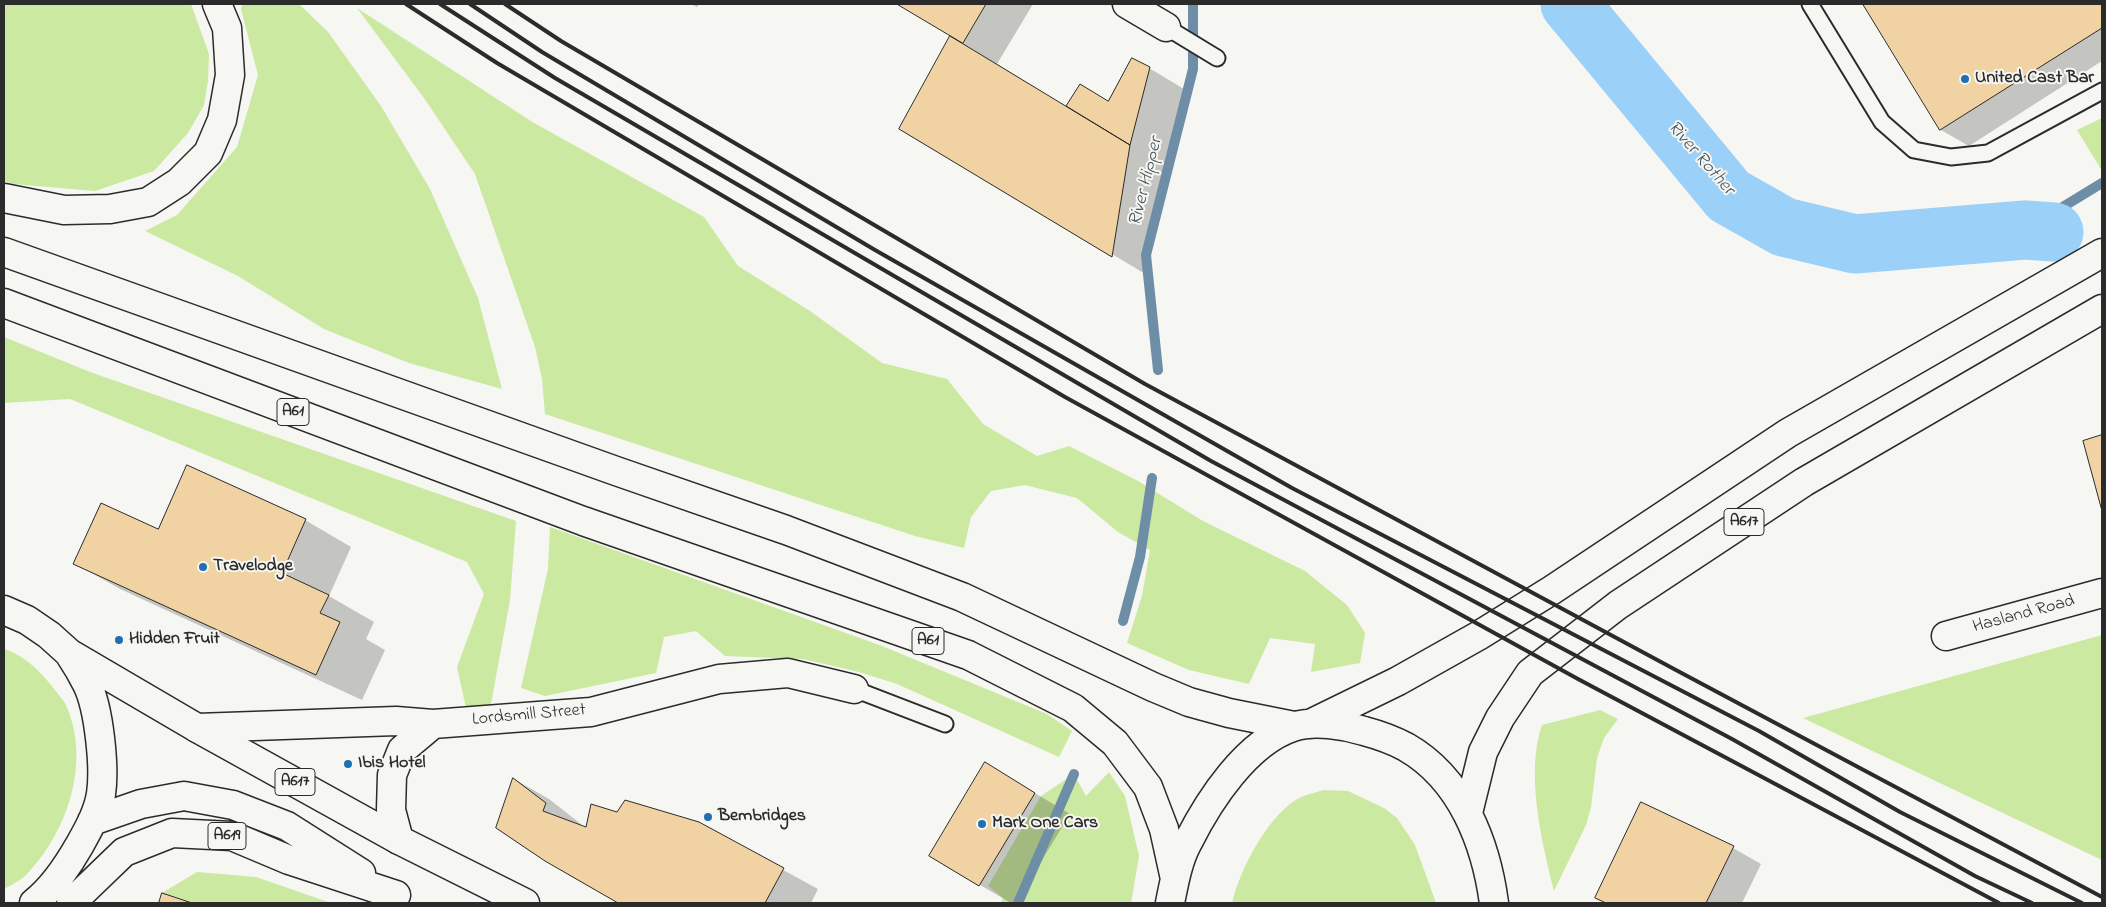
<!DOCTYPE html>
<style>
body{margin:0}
#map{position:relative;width:2106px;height:907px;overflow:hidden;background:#f6f6f2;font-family:"Indie Flower",sans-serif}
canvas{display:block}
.frame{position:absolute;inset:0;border:5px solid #2b2b2b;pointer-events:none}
</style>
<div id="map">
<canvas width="2106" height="907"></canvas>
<div class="frame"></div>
</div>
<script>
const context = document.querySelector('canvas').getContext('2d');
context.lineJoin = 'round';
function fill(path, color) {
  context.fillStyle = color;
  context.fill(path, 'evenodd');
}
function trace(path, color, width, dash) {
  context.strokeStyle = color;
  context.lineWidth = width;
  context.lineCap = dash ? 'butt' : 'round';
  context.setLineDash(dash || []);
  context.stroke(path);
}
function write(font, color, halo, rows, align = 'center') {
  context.font = font + ' "Indie Flower",sans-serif';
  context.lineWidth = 4;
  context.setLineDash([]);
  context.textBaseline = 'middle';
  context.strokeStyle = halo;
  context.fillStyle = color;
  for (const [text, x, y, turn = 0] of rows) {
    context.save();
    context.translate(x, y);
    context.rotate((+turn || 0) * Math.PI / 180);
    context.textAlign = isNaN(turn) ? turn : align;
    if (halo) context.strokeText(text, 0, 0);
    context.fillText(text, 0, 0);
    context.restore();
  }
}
const green = new Path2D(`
 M4,4H191L209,54L208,81L204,105L188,133L154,171L95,191L14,184L4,181Z
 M242,4H299L328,32L381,106L430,189L478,298L502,389L409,363L324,329L238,276L145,231L177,215L237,147L258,75L241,9Z
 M357,8L534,123L704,217L738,266L810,311L882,363L947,379L983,424L1037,456L1069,446L1138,481L1203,521L1305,571L1347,605L1365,633L1360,663L1311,672L1315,644L1270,638L1249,684L1189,670L1127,643L1142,596L1150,550L1118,532L1077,498L1025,485L991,491L971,517L964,548L915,536L545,414L542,379L535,347L475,174L424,98Z
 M2102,118V171L2077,130Z
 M4,337L90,372L516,521L510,600L491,704L466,708L457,667L484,594L467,562L70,399L4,403Z
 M550,527L882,646L1047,714L1072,731L1059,757L897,684L859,672L803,659L725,656L696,631L664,637L656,673L545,696L521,688L548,569Z
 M2102,635V860L1803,718Z
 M4,649C22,654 39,670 51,685C55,691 61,697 65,703C92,760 68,832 26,875C20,881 11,885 4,889Z
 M1600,710L1618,719L1604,738L1597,758L1591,807L1586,825L1554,891C1542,843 1525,773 1542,725Z
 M1109,772L1125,796L1139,856L1131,903H1001L1003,898L988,886L1041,796L1074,774L1086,796Z
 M1324,790L1348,791L1384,808L1397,818L1415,845L1436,903H1232C1240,869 1269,813 1301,797C1308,794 1317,792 1324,790Z
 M197,872L256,877L331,903H192L162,893Z`);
const shadow = new Path2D(`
 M691,4H699L697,7Z
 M900,4H1033L997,64L1067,107L1081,86L1109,102L1149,68L1184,89L1164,165L1147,275L901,128L952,35Z
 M1865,4H2102V61L1969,146L1941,130Z
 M2102,436V506L2084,441Z
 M188,467L305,520L351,547L329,596L374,622L366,639L385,650L362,700L120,589L74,563L159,531Z
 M986,764L1070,814L1016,903H1011L980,885Z
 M514,779L549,799L581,824L580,826L586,829L618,814L699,824L818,889L811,903H620L545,860Z
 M1733,848L1761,864L1742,903H1607L1597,897Z`);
const stream = new Path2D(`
 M2025,230L2102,183
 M1158,370L1146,255L1193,69V4
 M1123,621L1140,557L1152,478
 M1018,903L1074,774`);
const river = new Path2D(`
 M1570,4L1729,196L1784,227L1855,244L2025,230L2054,232`);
const building = new Path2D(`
 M897,4H986L963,43Z
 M1863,4H2102V28L1940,130Z
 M950,36L1130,145L1112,257L899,129Z
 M1132,58L1150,67L1130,145L1066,106L1080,84L1108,101Z
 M2102,435V511L2083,441Z
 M187,465L306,519L282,573L329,595L320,613L340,622L316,675L73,564L101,503L158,529Z
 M985,762L1035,793L979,886L929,856Z
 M513,778L546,803L543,811L586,827L591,804L617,812L625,800L699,822L784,868L765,903H618L545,861L496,828Z
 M1641,802L1734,846L1706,903H1606L1595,898Z
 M162,893L192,903H159Z`);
const lane = new Path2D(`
 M1810,4L1882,122L1914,150L1951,157L1988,153L2102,91
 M1166,27L1217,58
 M854,689L945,724`);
const street = new Path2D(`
 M1127,4L1166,27
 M1946,636L2102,593
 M197,728L396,721L433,724L591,712L719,679L788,673L854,689
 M399,840L391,810L392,775L402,750L433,724`);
const highway = new Path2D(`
 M4,198L64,210L110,209L148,202L179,182L208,153L222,120L230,75L227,28L217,4
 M4,252L616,471L786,530L962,597L1153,687L1189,702L1229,713L1294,726
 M4,303L583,521L968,655L1073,708L1115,743L1148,787L1164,829L1175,879
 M4,610L27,620L49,635L69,653L197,728L399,840L525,903
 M1310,724L1398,681L1478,636L1552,590L1788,433L2102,253
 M1468,813L1483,752L1500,718L1530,673L1618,605L1804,482L2102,309
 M92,821L141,804L184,796L233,805L287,826L361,873
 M34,903C53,888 67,867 79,846C88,830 98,813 101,794C105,767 99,708 87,684C82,674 76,664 70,655
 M71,903L124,852L172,833L232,836L289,860L396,895
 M1170,903C1174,883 1178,860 1188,842C1209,800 1247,742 1293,727C1314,720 1344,725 1364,731C1379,735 1393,740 1406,747C1462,779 1486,844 1494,903`);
const rail = new Path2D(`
 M406,4L497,63L1065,397L1578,679L1999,903
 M440,4L555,78L1211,461L1732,739L1975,876L2032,903
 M470,4L542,52L875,250L1292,488L1759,731L1900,812L2082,903
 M505,4L561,41L1145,384L1674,669L2102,897`);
const markers = [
 [1965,79,5,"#1f6fb2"],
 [203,567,5,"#1f6fb2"],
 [119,640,5,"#1f6fb2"],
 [348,764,5,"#1f6fb2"],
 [708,817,5,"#1f6fb2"],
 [982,824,5,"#1f6fb2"]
];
const shields = [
 [293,412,32],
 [1744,522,40],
 [928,641,32],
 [295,782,40],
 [227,836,38]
];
const shieldNames = [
 ["A61",293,412],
 ["A617",1744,522],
 ["A61",928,641],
 ["A617",295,782],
 ["A619",227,836]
];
const poiNames = [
 ["United Cast Bar",1975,79],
 ["Travelodge",213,567],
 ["Hidden Fruit",129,640],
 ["Ibis Hotel",358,764],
 ["Bembridges",718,817],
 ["Mark One Cars",992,824]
];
const streetNames = [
 ["Hasland Road",2024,615,-15],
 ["Lordsmill Street",529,716,-5]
];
const waterNames = [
 ["River Rother",1700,159,49],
 ["River Hipper",1147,182,-76]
];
fill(green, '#cbe9a1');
fill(shadow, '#0003');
trace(stream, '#6e8ea7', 10);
trace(river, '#9bd0f9', 59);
fill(building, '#f1d2a3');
trace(building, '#2b2b2b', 1);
trace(lane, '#2b2b2b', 19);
trace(street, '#2b2b2b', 31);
trace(highway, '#2b2b2b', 31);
trace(lane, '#f6f6f2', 15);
trace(street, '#f6f6f2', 28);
trace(highway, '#f6f6f2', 28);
trace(rail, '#2b2b2b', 4);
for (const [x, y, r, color] of markers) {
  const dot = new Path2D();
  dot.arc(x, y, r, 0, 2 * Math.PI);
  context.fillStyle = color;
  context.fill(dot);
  trace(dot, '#f6f6f2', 2);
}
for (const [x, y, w] of shields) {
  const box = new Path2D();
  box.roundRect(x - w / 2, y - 13.5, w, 27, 4);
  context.fillStyle = '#f6f6f2';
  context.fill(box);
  trace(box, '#2b2b2b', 1);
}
write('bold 16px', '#2b2b2b', null, shieldNames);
write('bold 18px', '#2b2b2b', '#f6f6f2', poiNames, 'left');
write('18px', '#2b2b2b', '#f6f6f2', streetNames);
write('italic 19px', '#47545e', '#f6f6f2', waterNames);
</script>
